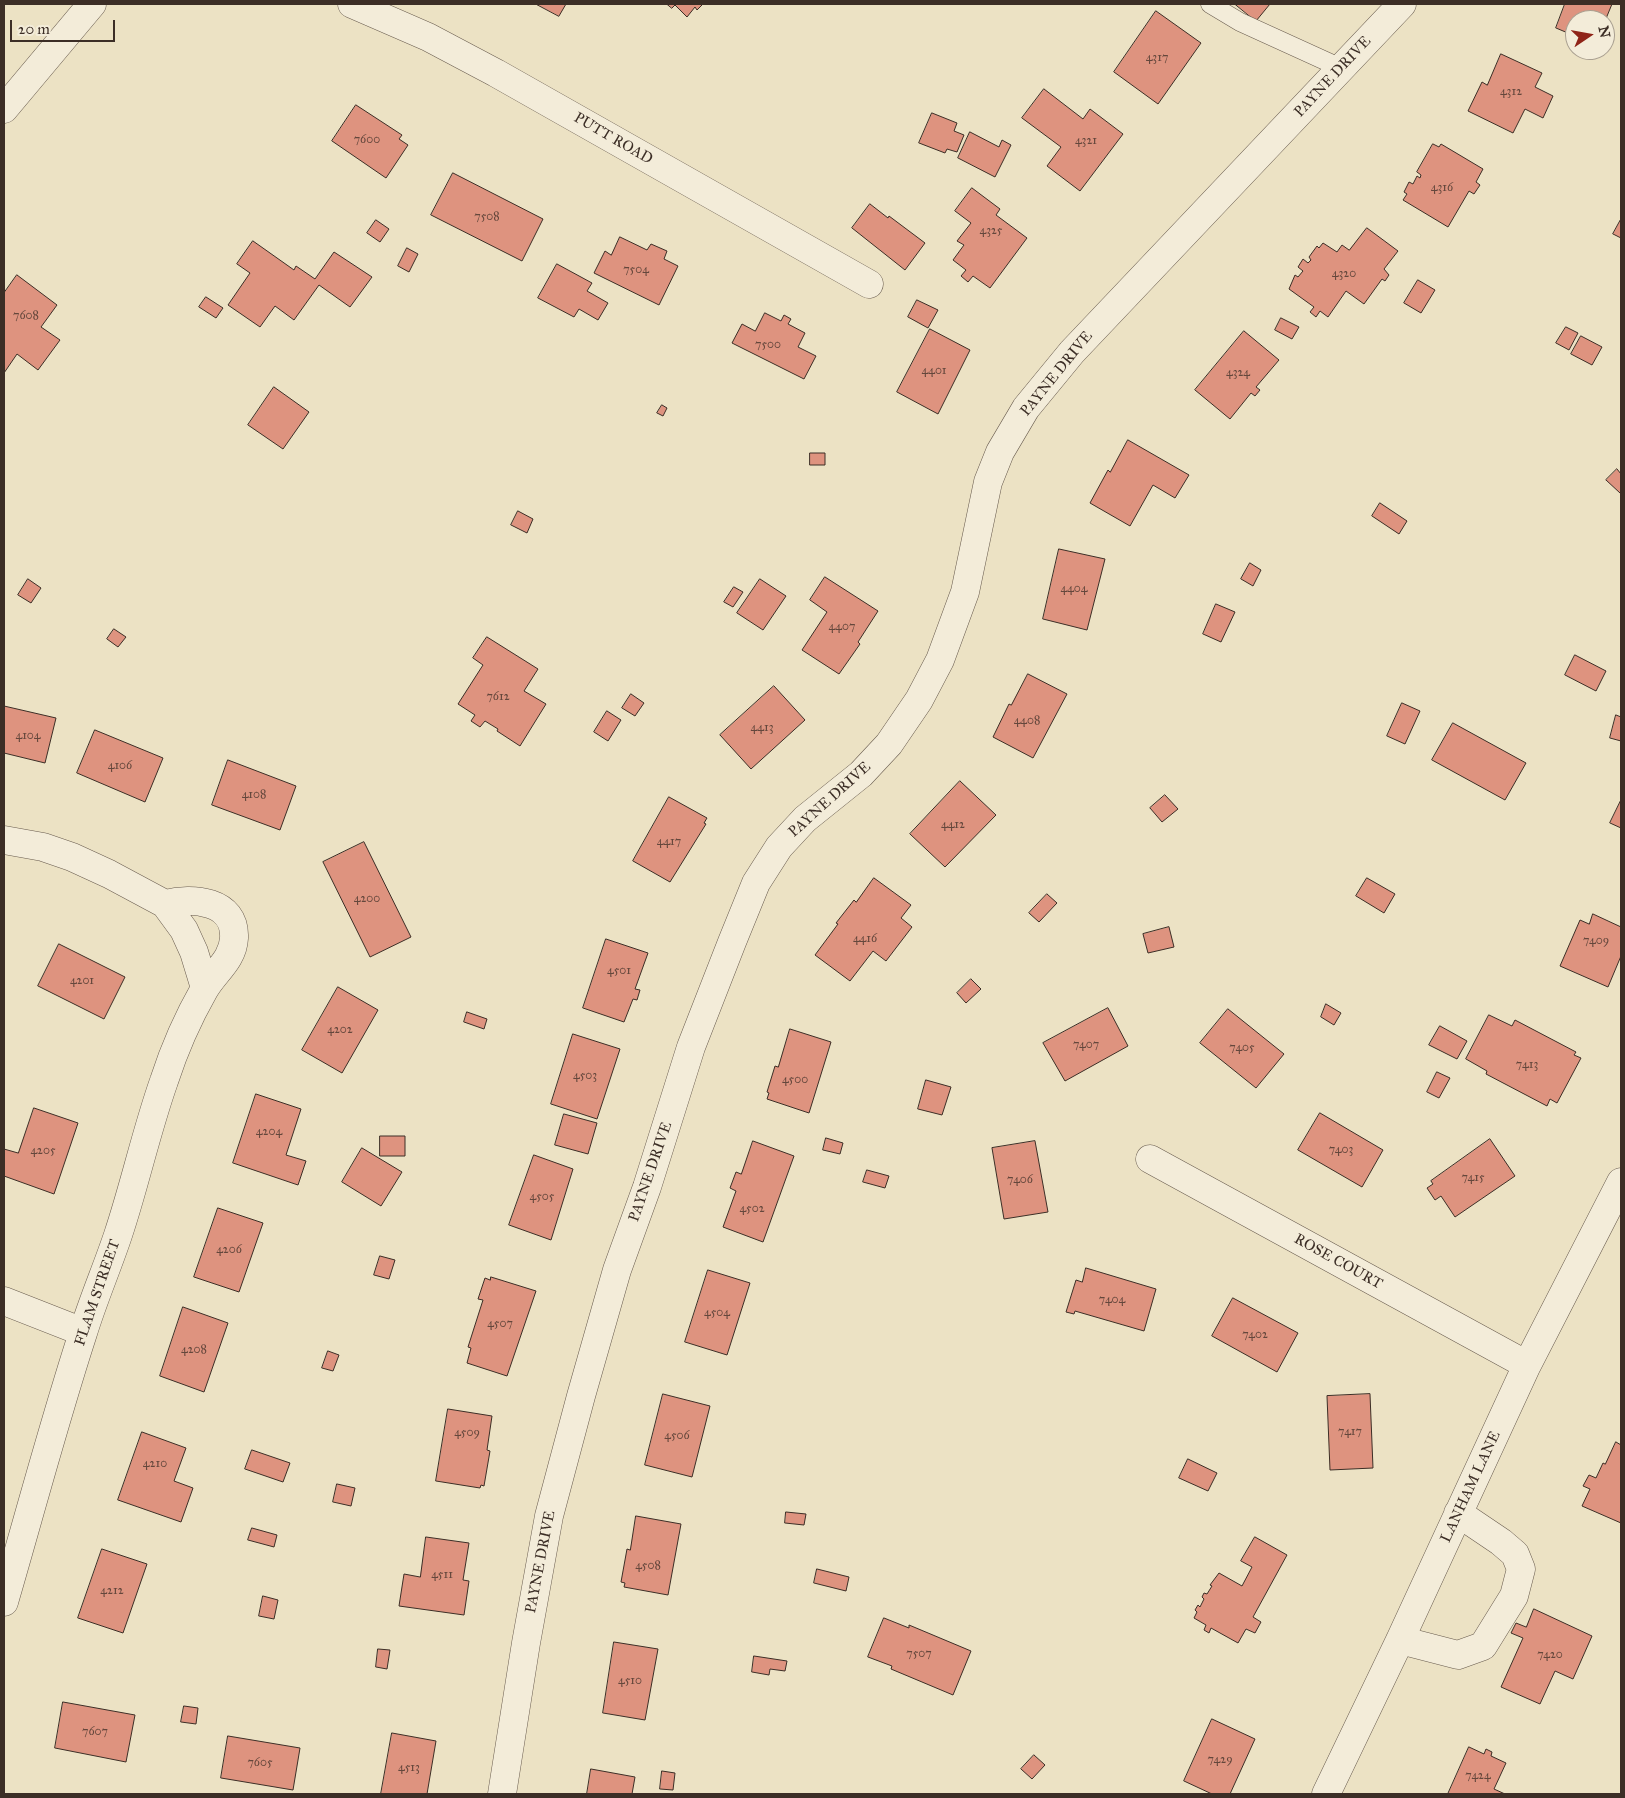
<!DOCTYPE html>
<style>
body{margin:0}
#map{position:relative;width:1625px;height:1798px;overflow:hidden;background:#ece2c4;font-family:"IM FELL Great Primer",serif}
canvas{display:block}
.frame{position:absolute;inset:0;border:5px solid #3c2e26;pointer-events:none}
.north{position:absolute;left:1565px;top:10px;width:50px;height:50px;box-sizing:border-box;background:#f3ecd9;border:1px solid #aaa091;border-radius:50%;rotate:78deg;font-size:14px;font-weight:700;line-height:20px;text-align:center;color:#3c2e26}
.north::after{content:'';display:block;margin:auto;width:18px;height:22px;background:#8f2418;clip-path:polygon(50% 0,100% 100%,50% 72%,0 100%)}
.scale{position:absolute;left:10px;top:20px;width:105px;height:22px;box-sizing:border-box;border:2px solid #3c2e26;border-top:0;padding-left:6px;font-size:15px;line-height:18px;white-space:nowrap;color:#3c2e26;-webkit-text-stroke:4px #f3ecd9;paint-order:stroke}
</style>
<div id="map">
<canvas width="1625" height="1798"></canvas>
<div class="frame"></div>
<div class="north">N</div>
<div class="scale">20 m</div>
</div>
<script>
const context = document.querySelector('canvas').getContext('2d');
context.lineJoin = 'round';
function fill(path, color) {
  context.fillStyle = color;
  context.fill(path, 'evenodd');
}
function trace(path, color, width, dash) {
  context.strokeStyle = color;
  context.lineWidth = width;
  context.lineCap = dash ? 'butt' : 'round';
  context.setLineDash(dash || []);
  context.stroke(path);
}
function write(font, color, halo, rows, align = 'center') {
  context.font = font + ' "IM FELL Great Primer",serif';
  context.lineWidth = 4;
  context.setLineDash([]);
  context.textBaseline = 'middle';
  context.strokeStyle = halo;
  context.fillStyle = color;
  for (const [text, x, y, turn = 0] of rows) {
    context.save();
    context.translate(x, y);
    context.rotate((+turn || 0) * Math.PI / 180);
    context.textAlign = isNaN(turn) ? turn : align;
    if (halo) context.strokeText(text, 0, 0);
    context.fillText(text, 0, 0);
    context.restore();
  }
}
const building = new Path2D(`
 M536,4H566L559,16Z
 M667,4H703L697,10L695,7L687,17L675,5L672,8Z
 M1235,4H1270L1256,21Z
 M1565,4H1612L1605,21L1575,20V36L1556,28Z
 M1156,11L1201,43L1158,104L1114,72Z
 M1501,54L1542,73L1535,87L1553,96L1543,118L1525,109L1513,133L1468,111L1482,82L1487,85Z
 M1044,89L1083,119L1090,109L1123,134L1080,191L1047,166L1061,147L1022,118Z
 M356,105L402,135L399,139L408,145L386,178L332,141Z
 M932,113L957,123L954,131L964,135L957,152L947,149L945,153L919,143Z
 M970,132L999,147L1002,140L1011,145L995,177L958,158Z
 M1433,144L1439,147L1441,144L1483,169L1476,182L1480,185L1474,194L1469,191L1448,227L1403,200L1407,194L1404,192L1409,182L1413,184L1417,176L1420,178L1421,175L1417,172Z
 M453,173L543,219L522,261L431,215Z
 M972,188L1000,209L996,215L1027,238L990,288L973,276L968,282L961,276L966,270L953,260L964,245L957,241L971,223L955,211Z
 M870,204L888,218L889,216L925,243L905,270L852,228Z
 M1621,219V238L1613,234Z
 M376,220L389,229L380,242L367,233Z
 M1367,228L1398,251L1384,269L1389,275L1385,281L1382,279L1364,304L1346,291L1328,317L1320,311L1316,317L1310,312L1314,307L1289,289L1295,275L1298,277L1303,271L1298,267L1303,259L1308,263L1311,260L1309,257L1317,246L1319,248L1323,243L1337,252L1342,245L1349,250Z
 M620,237L647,250L651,244L667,251L664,259L678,266L659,305L594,273L605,251L611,255Z
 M253,241L294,270L296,266L315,279L334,252L372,277L350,307L319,285L294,320L275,306L260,327L228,305L250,273L237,264Z
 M407,248L418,254L409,272L398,266Z
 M557,264L592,283L587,291L608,303L598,320L579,309L574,317L538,298Z
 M17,275L57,305L41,327L60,340L38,370L17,354L4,373V293Z
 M1418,280L1435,290L1421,313L1404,303Z
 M206,297L223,308L216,318L199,307Z
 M917,300L938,310L928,328L908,317Z
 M765,313L781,321L784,315L791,319L788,324L805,333L798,347L816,356L804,379L732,343L742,324L755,331Z
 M1281,318L1299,327L1292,339L1275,330Z
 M1566,327L1578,333L1569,350L1556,343Z
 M930,329L970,350L938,414L897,392Z
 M1244,331L1279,360L1256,387L1260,390L1255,396L1251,393L1230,419L1195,390Z
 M1581,336L1602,347L1592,365L1571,354Z
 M274,387L309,412L283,449L248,425Z
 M662,405L667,408L663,416L657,413Z
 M1128,440L1189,475L1175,498L1153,485L1130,526L1090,503L1108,470L1110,472Z
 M810,453H825V465H810Z
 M1617,469L1621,474V492L1620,493L1606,480Z
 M1380,503L1407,521L1399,534L1372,516Z
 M518,511L533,519L527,533L511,525Z
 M1059,549L1105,559L1087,630L1043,619Z
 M1250,563L1261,570L1253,586L1241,579Z
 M825,577L878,611L858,642L860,644L839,674L802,650L827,612L810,600Z
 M28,579L41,588L31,603L18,595Z
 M760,579L786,596L763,630L737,613Z
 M734,587L743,592L733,607L724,602Z
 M1216,604L1235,612L1221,642L1203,634Z
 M114,629L126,637L118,647L107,639Z
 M487,637L538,669L524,691L546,704L520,746L497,731L498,729L485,721L480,727L471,721L475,715L458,704L483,665L473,658Z
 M1575,655L1606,671L1596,691L1565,675Z
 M1028,674L1067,694L1033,758L993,737L1009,704L1011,705Z
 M774,686L805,720L751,769L720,735Z
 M631,694L644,703L635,716L622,708Z
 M1402,703L1420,711L1405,744L1387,736Z
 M4,706L56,718L45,763L4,753Z
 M607,711L621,720L608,741L594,732Z
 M1616,715L1621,717V741L1610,738Z
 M1453,723L1526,763L1505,800L1432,760Z
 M95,730L163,758L145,802L77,773Z
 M228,760L296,786L280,830L212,805Z
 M960,781L996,815L945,867L910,834Z
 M1165,795L1178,809L1162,822L1150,808Z
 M669,797L707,818L704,823L706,824L670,882L633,861Z
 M1621,800V828L1610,823Z
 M364,842L411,937L370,957L323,862Z
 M874,878L911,905L901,918L912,927L886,961L873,951L850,981L815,955L838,924L836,923L854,900L856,902Z
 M1367,878L1395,894L1384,913L1356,896Z
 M1047,894L1057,903L1039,922L1029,913Z
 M1593,914L1621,927V956L1608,987L1560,966L1580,920L1589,924Z
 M1169,927L1174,947L1148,953L1143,934Z
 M606,939L648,953L635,989L640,990L637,1000L633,999L624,1022L583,1008Z
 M59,944L125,977L104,1019L38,986Z
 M971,979L981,989L966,1003L957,993Z
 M338,987L378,1010L342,1073L302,1050Z
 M1326,1004L1341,1013L1334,1025L1321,1017Z
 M1108,1008L1128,1046L1065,1081L1043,1043Z
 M1228,1009L1284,1054L1256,1088L1200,1043Z
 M467,1012L487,1019L484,1029L464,1022Z
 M1489,1015L1512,1026L1515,1020L1576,1052L1574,1055L1581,1058L1557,1103L1550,1099L1547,1106L1486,1074L1487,1071L1466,1059Z
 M1440,1026L1467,1041L1457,1059L1429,1045Z
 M790,1029L831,1042L809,1113L767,1099L769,1093L767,1092L775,1066L778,1067Z
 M573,1034L620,1049L597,1119L551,1104Z
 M1437,1072L1450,1078L1439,1098L1427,1092Z
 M926,1080L951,1087L942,1115L918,1109Z
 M256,1094L301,1109L286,1155L306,1161L298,1185L233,1163Z
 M34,1108L78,1123L54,1194L4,1176V1149L18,1153Z
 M1320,1113L1383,1150L1362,1187L1298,1150Z
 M564,1114L597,1123L588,1154L555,1145Z
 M380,1136H405V1156H380Z
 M826,1138L843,1143L840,1154L823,1150Z
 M1490,1139L1515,1176L1455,1217L1441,1196L1435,1200L1427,1188L1433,1184L1431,1181Z
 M753,1141L794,1156L763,1242L723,1227L736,1191L730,1188L736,1172L741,1174Z
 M1035,1141L1048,1212L1004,1219L992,1148Z
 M362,1148L402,1172L381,1206L342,1182Z
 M534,1155L573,1169L551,1240L509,1225Z
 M867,1170L889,1176L885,1188L863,1182Z
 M218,1208L263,1223L239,1292L194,1277Z
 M380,1256L395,1260L389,1279L374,1275Z
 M1086,1268L1156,1289L1144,1331L1075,1311L1074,1314L1066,1312L1076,1280L1082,1282Z
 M708,1270L750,1283L727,1355L685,1342Z
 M491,1277L536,1291L507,1376L467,1363L471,1348L468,1347L483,1300L478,1299L485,1278L490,1280Z
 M1233,1298L1298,1333L1277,1372L1212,1336Z
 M183,1307L228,1323L204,1392L160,1376Z
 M328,1351L339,1355L333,1371L322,1368Z
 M663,1394L710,1406L692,1477L645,1465Z
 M1370,1394L1373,1468L1330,1470L1327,1396Z
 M448,1409L492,1416L487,1450L490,1451L484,1486L481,1485L480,1488L436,1481Z
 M142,1432L186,1448L174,1481L193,1488L181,1522L118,1500Z
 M1616,1442L1621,1445V1523L1582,1506L1590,1489L1583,1486L1589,1475L1596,1478L1603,1463L1605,1464Z
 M252,1450L290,1463L283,1482L245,1469Z
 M1188,1459L1217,1473L1208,1491L1179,1478Z
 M337,1484L355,1488L351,1506L333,1502Z
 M786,1512L806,1514L804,1525L785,1523Z
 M636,1516L681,1524L668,1595L624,1587L625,1583L621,1582L627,1549L630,1550Z
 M252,1528L277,1535L274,1547L248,1540Z
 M426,1537L469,1543L463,1580L469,1581L464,1615L399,1606L404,1574L420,1577Z
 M1255,1537L1287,1555L1253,1617L1261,1622L1255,1633L1246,1629L1238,1643L1211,1628L1209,1633L1204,1630L1206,1625L1194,1618L1197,1612L1195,1610L1198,1605L1200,1607L1204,1599L1202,1597L1204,1593L1207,1594L1212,1586L1210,1585L1219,1573L1242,1586L1252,1567L1241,1561Z
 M102,1549L147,1564L123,1633L78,1618Z
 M817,1569L849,1577L846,1591L814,1583Z
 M263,1596L278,1600L274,1619L259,1616Z
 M1534,1609L1592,1636L1573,1679L1555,1671L1540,1704L1501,1687L1523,1638L1511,1633L1516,1623L1526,1627Z
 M884,1618L909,1628V1625L971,1651L953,1695L891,1669L892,1666L868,1657Z
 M614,1642L658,1649L645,1720L603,1713Z
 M378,1649L390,1650L387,1669L376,1667Z
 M754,1656L787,1661L785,1671L770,1669L769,1675L752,1672Z
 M63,1702L135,1715L126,1762L55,1748Z
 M184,1706L198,1708L196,1724L181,1722Z
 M1212,1719L1255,1739L1230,1794H1212L1184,1781Z
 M392,1733L436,1741L427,1794H381Z
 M228,1736L300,1748L293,1790L221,1778Z
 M1469,1747L1484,1754L1486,1749L1492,1752L1491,1756L1506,1763L1494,1789L1505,1794H1448Z
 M1034,1755L1045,1765L1032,1779L1021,1769Z
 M591,1769L635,1777L632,1794H587Z
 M662,1771L675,1773L673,1790L660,1789Z`);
const lane = new Path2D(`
 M1210,4L1240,22L1341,68`);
const street = new Path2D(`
 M352,4L428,37L496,73L869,284
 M4,109L92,4
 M4,840L43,847L72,857L109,874L165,904L184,930L194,952L205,988
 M1150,1159L1527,1365
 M4,1301L83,1332
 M4,1602C30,1513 54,1422 83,1333C93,1300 107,1268 118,1235C135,1184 146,1132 164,1081C174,1050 188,1018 204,990C214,972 233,960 234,938C236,900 192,897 165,904
 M1400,1640L1458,1655L1483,1646L1514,1596L1521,1569L1515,1554L1501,1542L1458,1513
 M502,1794L526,1643L549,1516L581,1396L617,1270L647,1187L691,1047L732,942L756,883L779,847L805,819L861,774L889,744L919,700L940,660L965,592L988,482L1000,452L1026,408L1072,352L1402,4
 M1326,1794L1400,1640L1527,1365L1621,1182`);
const numberNames = [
 ["4317",1157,58],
 ["4312",1511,92],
 ["7600",367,140],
 ["4321",1086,141],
 ["4316",1442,188],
 ["7508",487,217],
 ["4325",991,231],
 ["7504",636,270],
 ["4320",1344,274],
 ["7608",26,316],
 ["7500",768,345],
 ["4401",934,371],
 ["4324",1238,373],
 ["4404",1074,589],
 ["4407",842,627],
 ["7612",498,697],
 ["4408",1027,721],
 ["4413",762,728],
 ["4104",28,736],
 ["4106",120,766],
 ["4108",254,795],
 ["4412",953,825],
 ["4417",669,842],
 ["4200",367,899],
 ["4416",865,939],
 ["7409",1596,941],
 ["4501",619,971],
 ["4201",82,981],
 ["4202",340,1030],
 ["7407",1086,1045],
 ["7405",1242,1048],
 ["7413",1527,1065],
 ["4503",585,1076],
 ["4500",795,1080],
 ["4204",269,1132],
 ["7403",1341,1150],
 ["4205",43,1151],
 ["7415",1473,1178],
 ["7406",1020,1180],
 ["4505",542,1197],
 ["4502",752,1209],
 ["4206",229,1250],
 ["7404",1112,1300],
 ["4504",717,1313],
 ["4507",500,1324],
 ["7402",1255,1335],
 ["4208",194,1350],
 ["7417",1350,1432],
 ["4509",467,1433],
 ["4506",677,1436],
 ["4210",155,1464],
 ["4508",648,1566],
 ["4511",442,1575],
 ["4212",112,1591],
 ["7507",919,1654],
 ["7420",1550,1655],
 ["4510",630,1681],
 ["7607",95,1732],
 ["7429",1220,1760],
 ["7605",260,1763],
 ["4513",409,1768],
 ["7424",1478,1776]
];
const streetNames = [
 ["PAYNE DRIVE",1333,77,-47],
 ["PUTT ROAD",613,139,30],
 ["PAYNE DRIVE",1057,374,-51],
 ["PAYNE DRIVE",830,800,-42],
 ["PAYNE DRIVE",651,1172,-71],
 ["ROSE COURT",1338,1262,29],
 ["FLAM STREET",98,1293,-71],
 ["LANHAM LANE",1471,1487,-65],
 ["PAYNE DRIVE",541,1562,-79]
];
fill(building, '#de937f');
trace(building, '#3c2e26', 1);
trace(lane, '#685b4e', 19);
trace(street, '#685b4e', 29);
trace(lane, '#f3ecd9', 18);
trace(street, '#f3ecd9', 28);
write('12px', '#64473c', null, numberNames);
write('15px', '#3c2e26', '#f3ecd9', streetNames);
</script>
